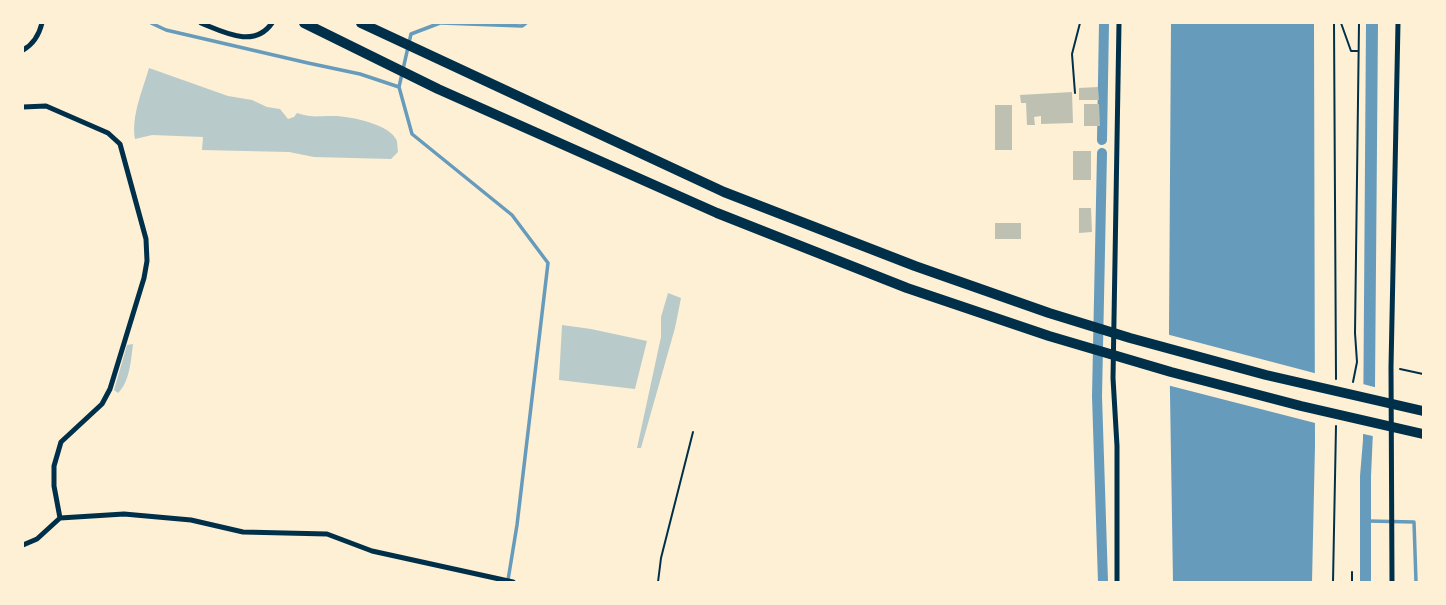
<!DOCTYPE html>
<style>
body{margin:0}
#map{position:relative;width:1446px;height:605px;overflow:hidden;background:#fdf0d5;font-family:"Golos Text",sans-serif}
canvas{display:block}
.frame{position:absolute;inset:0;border:24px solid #fdf0d5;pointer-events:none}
</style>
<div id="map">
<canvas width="1446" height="605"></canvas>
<div class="frame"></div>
</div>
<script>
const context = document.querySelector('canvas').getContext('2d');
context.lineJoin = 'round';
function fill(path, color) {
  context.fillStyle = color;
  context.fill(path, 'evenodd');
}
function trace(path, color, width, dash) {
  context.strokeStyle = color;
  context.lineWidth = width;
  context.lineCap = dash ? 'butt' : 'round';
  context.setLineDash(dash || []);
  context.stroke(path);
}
const green = new Path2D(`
 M149,68L228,96L252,100L267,107L280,109L288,119L294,117L297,113C313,118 316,116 331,116C347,115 391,124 397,141C397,142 398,152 398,152L391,159L314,157L289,152L202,150L203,137L152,135L135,139C131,116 143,89 149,68Z
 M668,293L681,298L675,328L641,448H637L661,337V317Z
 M562,325L591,329L647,341L635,389L559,380Z
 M133,344C131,359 130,382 118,393L114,390L127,345Z`);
const water = new Path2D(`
 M1171,23H1314L1315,445L1312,582H1173L1169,331Z
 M1366,23H1378L1375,386L1371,476V582H1360V476L1363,440Z`);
const pier = new Path2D(`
 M1166,334L1318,374L1319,424L1167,385Z
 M1359,383L1378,388L1377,437L1359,433Z`);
const stream = new Path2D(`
 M151,23L166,30L308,63L360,74L399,87
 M440,23L411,34L399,87L412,134L512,215L548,263L517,525L508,580
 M441,23L522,26L526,23
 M1368,521L1414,522L1416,582`);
const canal = new Path2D(`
 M1102,140L1104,23
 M1102,153L1097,396L1103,582`);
const building = new Path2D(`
 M1098,87L1099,100H1079V88Z
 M1072,92L1073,123L1041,124V116L1034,117L1035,125H1027L1026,103H1021L1020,95Z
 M1084,104H1099L1100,126H1084Z
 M995,105H1012V150H995Z
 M1073,151H1091V180H1073Z
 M1079,208H1091L1092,232L1079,233Z
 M995,223H1021V239H995Z`);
const path = new Path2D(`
 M1334,23L1336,379
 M1341,23L1351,51H1357
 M1075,93L1072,54L1080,23
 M1400,369L1423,374
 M1353,382L1357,362L1355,333L1359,23
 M1352,572V582
 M658,582L661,558L693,432
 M1333,582L1336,426`);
const minor = new Path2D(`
 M201,23C224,32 254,49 272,23
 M23,50C34,44 39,35 42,23
 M23,107L46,106L108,133L120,144L146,239L147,261L144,278L110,389L102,404L61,442L54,466V486L60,518
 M23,545L37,539L60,518L124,514L191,520L243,532L327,534L372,551L513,582
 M1117,582V446L1113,378L1119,23
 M1392,582L1391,367L1398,23`);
const motorway = new Path2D(`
 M304,23L438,89L717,213L907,288L1049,336L1171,372L1301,406L1423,434
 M361,23L724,192L915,266L1049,313L1130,338L1266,375L1423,411`);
fill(green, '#b9caca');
fill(water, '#669bbc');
fill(pier, '#fdf0d5');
trace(stream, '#669bbc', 3.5);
trace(canal, '#669bbc', 10);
fill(building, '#bec0b2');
trace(path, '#003049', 2);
trace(minor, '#003049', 5);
trace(motorway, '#003049', 10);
</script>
